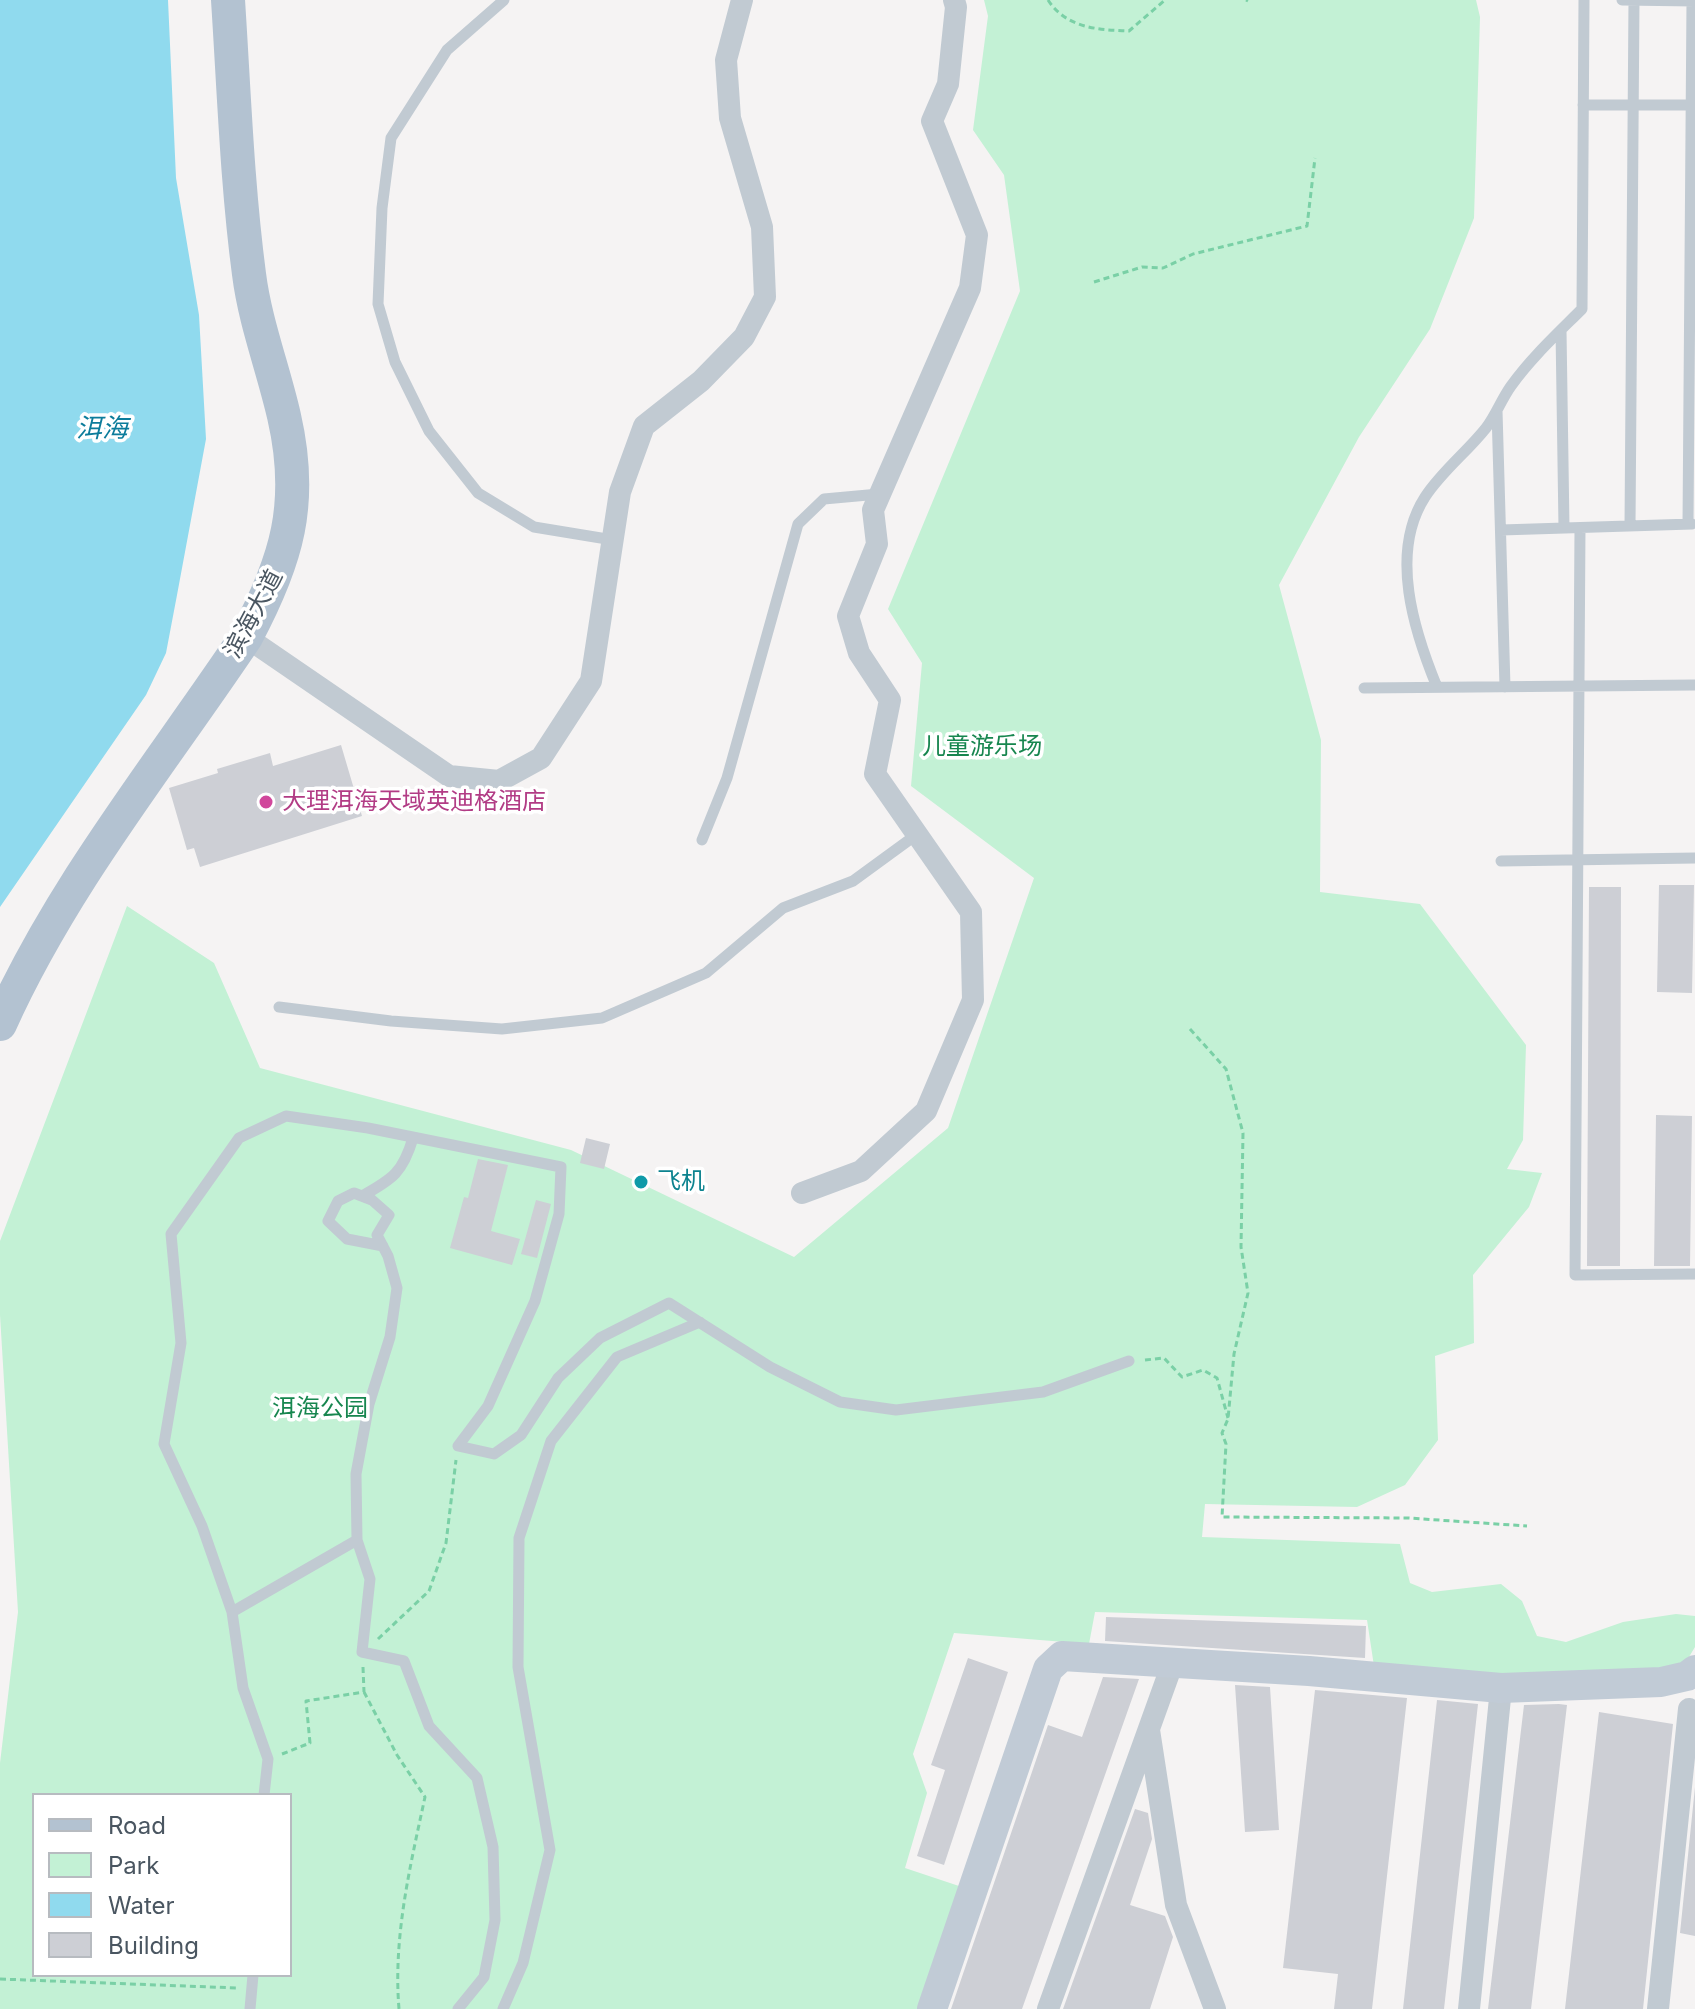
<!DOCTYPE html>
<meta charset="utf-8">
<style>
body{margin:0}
#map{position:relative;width:1695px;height:2009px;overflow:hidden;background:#f5f3f3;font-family:Inter,sans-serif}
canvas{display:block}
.legend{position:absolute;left:32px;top:1793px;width:260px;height:184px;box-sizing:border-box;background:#fff;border:2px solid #b7bbc0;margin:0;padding:10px 14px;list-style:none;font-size:24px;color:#4a5661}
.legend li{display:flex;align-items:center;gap:16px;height:40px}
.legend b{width:40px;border:2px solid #b7bbc0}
</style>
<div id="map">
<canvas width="1695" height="2009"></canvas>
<ul class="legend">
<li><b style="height:10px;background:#b3c2d1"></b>Road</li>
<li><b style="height:22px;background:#c3f1d5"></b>Park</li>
<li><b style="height:22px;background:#90daee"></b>Water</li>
<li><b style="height:22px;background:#cdcfd5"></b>Building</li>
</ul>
</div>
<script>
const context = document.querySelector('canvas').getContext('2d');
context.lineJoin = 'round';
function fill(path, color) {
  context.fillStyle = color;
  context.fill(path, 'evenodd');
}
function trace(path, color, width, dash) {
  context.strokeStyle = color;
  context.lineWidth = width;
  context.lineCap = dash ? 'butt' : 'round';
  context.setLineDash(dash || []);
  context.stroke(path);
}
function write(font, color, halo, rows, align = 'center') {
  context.font = font + ' Inter,"Noto Sans SC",sans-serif';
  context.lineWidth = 7;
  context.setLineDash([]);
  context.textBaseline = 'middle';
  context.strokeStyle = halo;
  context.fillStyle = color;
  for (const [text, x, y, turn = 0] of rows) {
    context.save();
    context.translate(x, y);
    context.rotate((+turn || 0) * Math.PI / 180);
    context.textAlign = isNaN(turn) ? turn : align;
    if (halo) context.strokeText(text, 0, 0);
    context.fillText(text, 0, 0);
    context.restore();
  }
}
const green = new Path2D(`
 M984,0H1476L1480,17L1474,218L1430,329L1359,437L1279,585L1321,740L1320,892L1420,904L1526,1045L1523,1140L1507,1169L1542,1173L1529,1207L1473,1275L1474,1343L1435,1356L1438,1440L1405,1485L1357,1507L1205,1504L1202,1537L1400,1544L1410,1583L1432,1592L1501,1584L1522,1601L1537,1636L1566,1642L1623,1622L1676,1614L1695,1616V1647L1669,1690L1374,1666L1367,1620L1095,1612L1089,1644L954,1633L913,1754L927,1793L905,1868L962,1887L926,2009H0V1763L18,1612L0,1315V1241L127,906L214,963L260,1068L571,1150L794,1257L948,1128L1034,878L911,786L922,663L888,609L1020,291L1004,175L973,130L988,16ZM34,1795H290V1975H34Z`);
const water = new Path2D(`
 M0,0H168L176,178L199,315L206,439L177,595L166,653L146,695L0,907Z`);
const building = new Path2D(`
 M341,745L362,816L200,867L194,848L187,850L169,788L218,773L217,769L270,753L273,766Z
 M1659,885H1694L1692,993L1657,992Z
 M1589,887H1621L1620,1266H1587Z
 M1656,1115L1692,1116L1690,1266H1654Z
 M586,1138L610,1144L604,1169L580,1163Z
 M478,1159L508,1165L491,1231L520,1239L512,1265L450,1248L464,1197L468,1198Z
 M536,1200L551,1204L537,1258L521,1254Z
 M1106,1617L1366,1626L1365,1658L1105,1641Z
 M968,1658L1008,1672L944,1865L917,1856L945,1770L931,1765Z
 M1103,1677L1139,1679L1022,2009H951L1048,1725L1082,1737Z
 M1235,1685L1270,1687L1279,1830L1245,1832Z
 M1315,1690L1407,1698L1372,2009H1334L1338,1974L1283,1968Z
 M1437,1700L1478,1704L1444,2009H1403Z
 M1559,1704L1567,1705L1531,2009H1488L1524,1705Z
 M1599,1712L1673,1724L1643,2009H1565Z
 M1695,1787V1936L1680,1933Z
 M1135,1809L1148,1813L1152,1839L1130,1905L1165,1916L1173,1937L1150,2009H1063Z`);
const path = new Path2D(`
 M1048,0C1066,28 1098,30 1129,31L1165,0
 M1246,0L1248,1
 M1094,282L1142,267L1163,268L1193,254L1307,226L1315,158
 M1190,1029L1226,1069L1243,1133L1241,1247L1248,1293L1234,1354L1228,1419L1222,1433L1226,1444L1222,1517L1408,1518L1527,1526
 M1145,1360L1164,1358L1182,1377L1203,1370L1217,1378L1228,1418
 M378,1639L429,1591L446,1543L456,1460
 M364,1692L397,1755L425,1797C410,1867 393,1937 399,2009
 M282,1754L310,1743L306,1701L364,1692L363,1667
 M0,1979L237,1988`);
const lane = new Path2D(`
 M504,0L447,50L391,138L382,208L378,304L395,362L429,431L478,493L534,527L613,540
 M1622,0L1695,1
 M1583,105H1695
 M1561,330L1564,528
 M1497,411L1505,687
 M1688,524L1692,1
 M1630,526L1634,0
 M1580,528L1575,1275L1695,1274
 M1501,530L1692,524
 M1437,687C1414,631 1389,553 1425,497C1442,471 1467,452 1486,428C1496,415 1501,400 1511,386C1531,358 1557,334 1582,309L1584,0
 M1364,688L1695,685
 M702,840L727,778L798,524L824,499L879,494
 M1501,861L1695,858
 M279,1007L391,1021L502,1029L602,1018L706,973L783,908L853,881L916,835
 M362,1196C393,1179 403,1172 413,1138
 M357,1540L370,1579L362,1652L404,1661L429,1726L477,1778L493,1847L495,1920L484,1977L458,2009
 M232,1612L202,1526L164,1444L181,1343L171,1234L239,1138L286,1116L368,1128L561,1167L559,1214L535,1301L488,1406L458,1446L494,1454L521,1435L558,1378L600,1338L669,1303L770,1367L840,1402L896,1410L1043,1392L1129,1361
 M264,1795L268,1759L243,1688L232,1612L357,1540L356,1474L369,1404L390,1337L397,1288L388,1256L377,1235L389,1215L372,1200L354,1193L338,1201L328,1221L347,1239L383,1246
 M250,2009L253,1975
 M503,2009L523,1963L550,1850L518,1667L519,1538L551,1441L617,1357L700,1322`);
const street = new Path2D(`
 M246,637L449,776L499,781L541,758L591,681L620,492L644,426L701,381L744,337L765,297L762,227L730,118L726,60L742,0
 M802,1193L861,1171L926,1111L973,1000L971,912L875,774L890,700L859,653L848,616L877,544L873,510L970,288L977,235L932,121L948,84L956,7L954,0
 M1149,1730L1176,1905L1215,2009
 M1048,2009L1173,1662
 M1469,2009L1501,1688
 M1658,2009L1689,1709`);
const secondary = new Path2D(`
 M932,2009L1048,1669L1062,1656L1309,1671L1501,1688L1661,1682L1687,1676L1695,1670`);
const primary = new Path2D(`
 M0,1024C63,884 161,764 246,637C287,560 304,503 284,416C273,368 255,322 249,274C237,183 234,91 228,0`);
const markers = [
 [266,802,8,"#d1479c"],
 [641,1182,8,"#0f9aa8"]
];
const streetNames = [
 ["滨海大道",254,614,-62]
];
const parkNames = [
 ["儿童游乐场",982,747],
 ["洱海公园",320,1409]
];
const hotelNames = [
 ["大理洱海天域英迪格酒店",282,802]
];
const cultureNames = [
 ["飞机",657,1182]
];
const waterNames = [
 ["洱海",102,429]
];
fill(green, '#c3f1d5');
fill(water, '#90daee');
fill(building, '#cdcfd5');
trace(path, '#7ad0a6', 3, [6, 4]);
trace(lane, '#c1cad2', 11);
trace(street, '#c1cad2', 22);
trace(secondary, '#c1cbd6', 30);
trace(primary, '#b3c2d1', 34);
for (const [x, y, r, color] of markers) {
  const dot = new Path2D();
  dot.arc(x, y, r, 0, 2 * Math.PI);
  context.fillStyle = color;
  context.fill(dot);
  trace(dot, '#fff', 3);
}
write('24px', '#4a5661', '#fff', streetNames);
write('24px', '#17864f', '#fff', parkNames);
write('24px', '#b23c85', '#fff', hotelNames, 'left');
write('24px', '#0d838f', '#fff', cultureNames, 'left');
write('italic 26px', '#0c7c9b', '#fff', waterNames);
</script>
